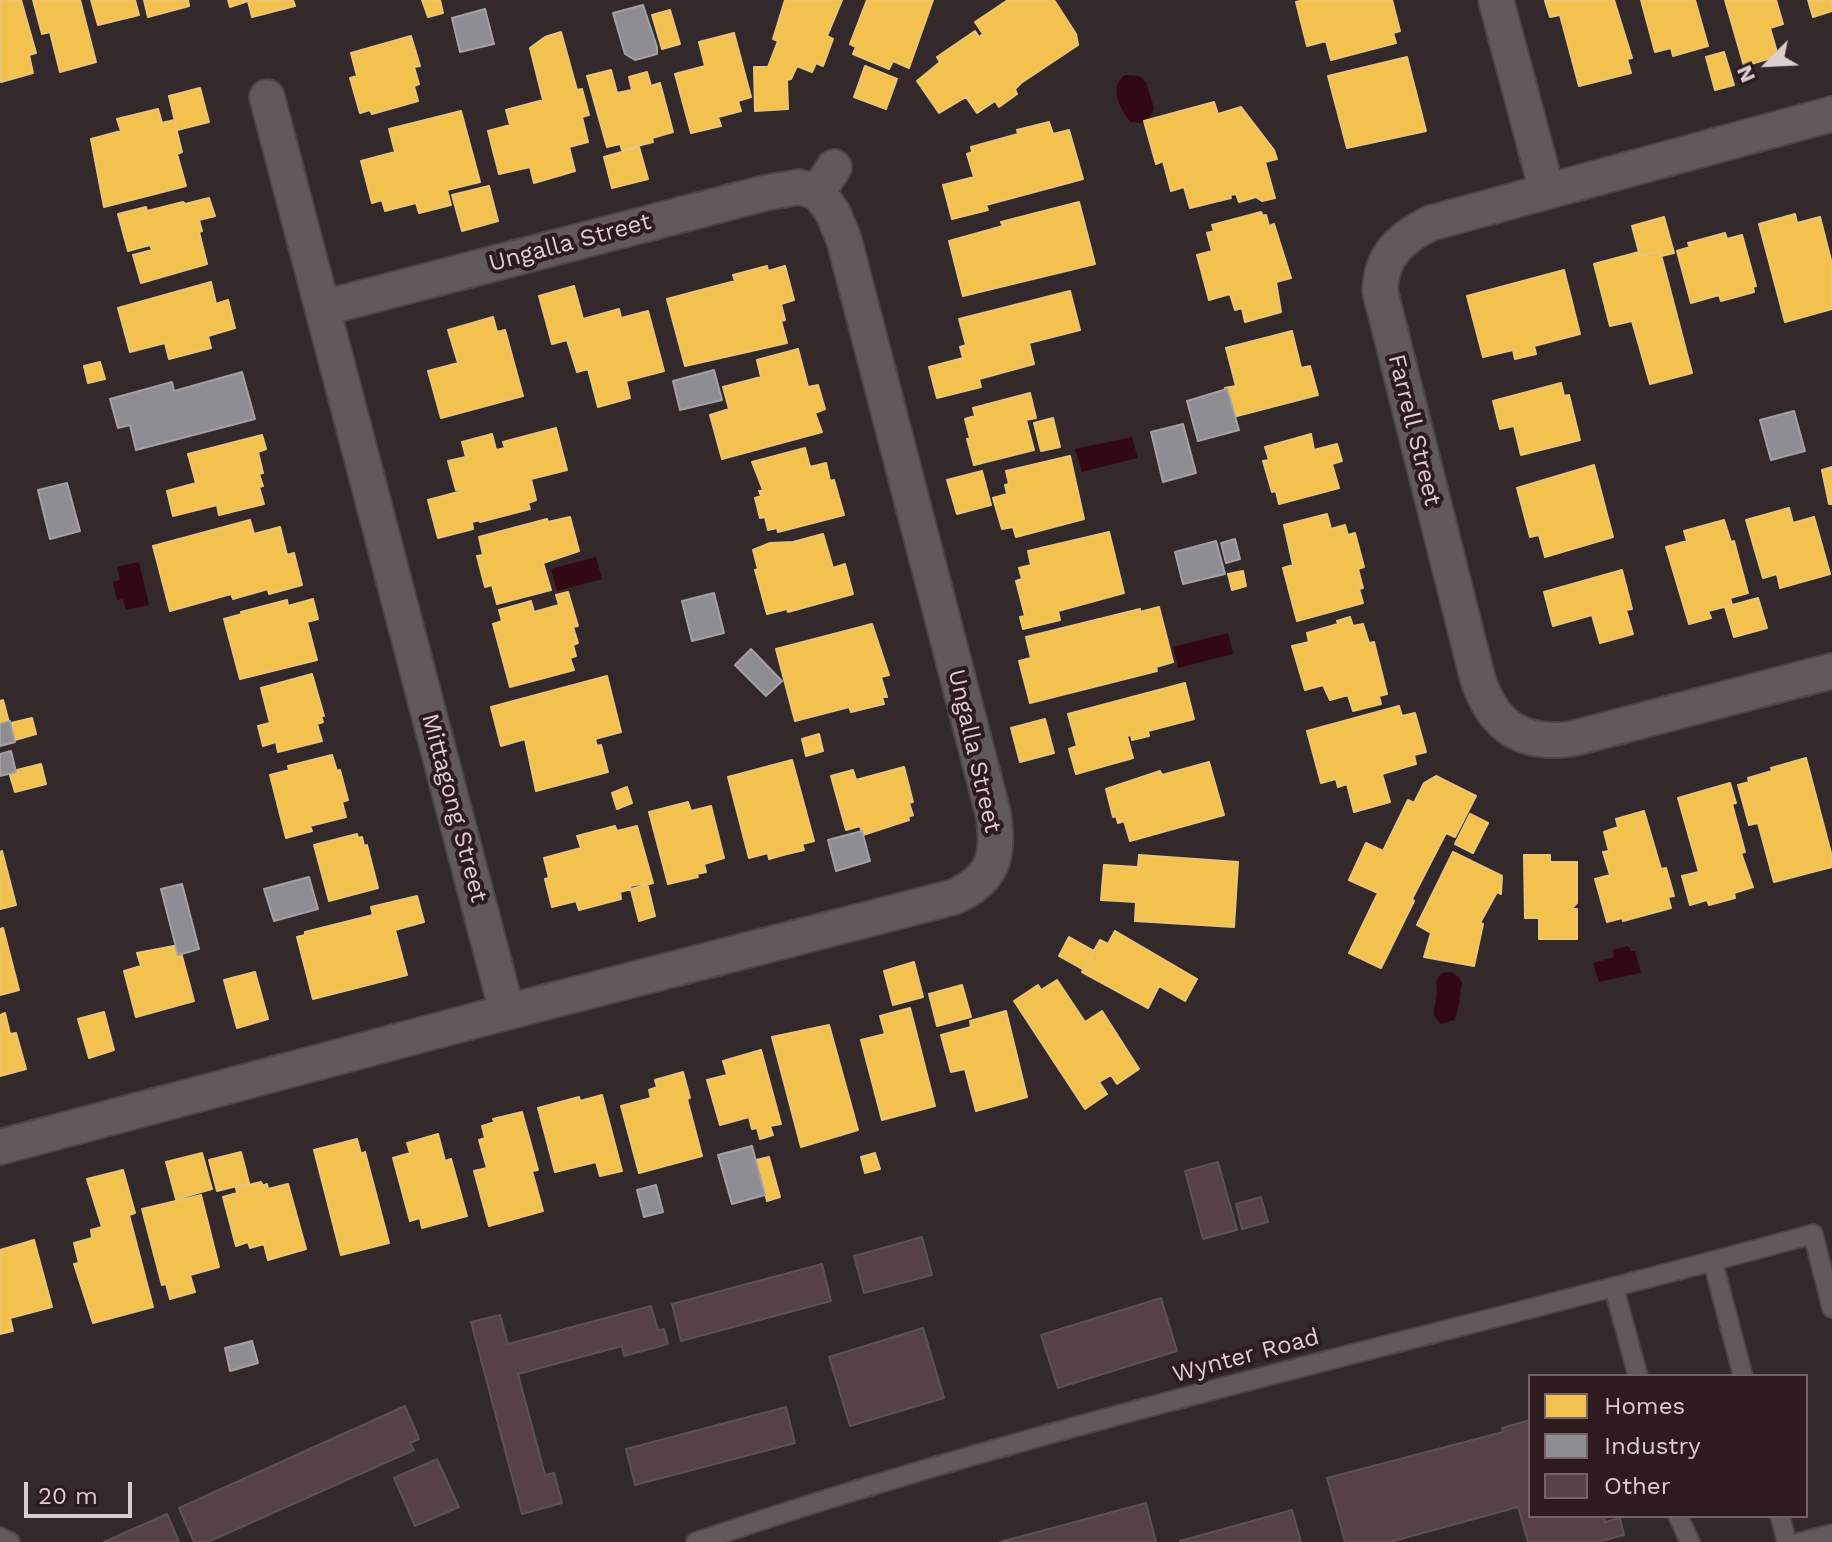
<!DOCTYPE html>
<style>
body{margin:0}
#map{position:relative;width:1832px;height:1542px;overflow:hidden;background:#33292a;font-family:"Work Sans",sans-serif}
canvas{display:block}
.legend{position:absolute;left:1528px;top:1374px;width:280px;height:144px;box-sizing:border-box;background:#2d1b1d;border:2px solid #736364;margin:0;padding:10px 14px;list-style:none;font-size:24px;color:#dbcecf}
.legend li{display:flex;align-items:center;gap:16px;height:40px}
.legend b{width:40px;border:2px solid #736364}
.north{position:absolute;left:1728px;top:24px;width:80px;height:80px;-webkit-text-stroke:6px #2d1b1d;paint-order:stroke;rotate:246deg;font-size:22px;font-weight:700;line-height:32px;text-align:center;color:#dbcecf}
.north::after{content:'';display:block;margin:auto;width:28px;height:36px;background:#dbcecf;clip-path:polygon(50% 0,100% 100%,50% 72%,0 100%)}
.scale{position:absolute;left:24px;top:1482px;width:108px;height:36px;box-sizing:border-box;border:4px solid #dbcecf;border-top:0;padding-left:10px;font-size:24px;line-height:28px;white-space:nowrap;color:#dbcecf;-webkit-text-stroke:6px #2d1b1d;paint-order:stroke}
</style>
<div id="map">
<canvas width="1832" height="1542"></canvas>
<ul class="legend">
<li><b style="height:22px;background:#f2c14e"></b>Homes</li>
<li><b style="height:22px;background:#8d8d92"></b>Industry</li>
<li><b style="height:22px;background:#564246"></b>Other</li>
</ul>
<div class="north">N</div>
<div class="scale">20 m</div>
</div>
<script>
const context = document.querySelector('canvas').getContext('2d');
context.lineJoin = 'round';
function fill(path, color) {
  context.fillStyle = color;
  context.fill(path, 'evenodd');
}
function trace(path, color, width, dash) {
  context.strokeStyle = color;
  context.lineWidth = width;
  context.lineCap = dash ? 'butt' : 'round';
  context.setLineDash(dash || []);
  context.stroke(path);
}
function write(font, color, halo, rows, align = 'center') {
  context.font = font + ' "Work Sans",sans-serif';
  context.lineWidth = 8;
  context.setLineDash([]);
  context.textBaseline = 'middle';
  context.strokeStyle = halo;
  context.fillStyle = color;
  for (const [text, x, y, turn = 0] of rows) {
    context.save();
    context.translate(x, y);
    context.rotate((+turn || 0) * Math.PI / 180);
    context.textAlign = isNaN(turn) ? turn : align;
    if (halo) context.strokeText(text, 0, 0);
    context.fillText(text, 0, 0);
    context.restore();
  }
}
const water = new Path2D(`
 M1125,75L1139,76L1146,82L1154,108L1152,115L1142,123L1130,122C1120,108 1108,87 1125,75Z
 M1132,437L1138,458L1082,472L1075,449Z
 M596,557L602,579L557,591L551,569Z
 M139,562L149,605L126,610L123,599L117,600L113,582L120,580L117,567Z
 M1228,633L1233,654L1178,668L1173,647Z
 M1628,946L1631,951H1635L1641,973L1599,982L1593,963L1614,957L1613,950Z
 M1451,972L1459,977L1462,983C1460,993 1459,1013 1454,1020L1441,1024C1431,1015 1434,1010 1436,999C1439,987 1432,982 1442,973Z`);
const homes = new Path2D(`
 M0,0H21L36,53L29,55L33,73L1,82Z
 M33,0H80L96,62L60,72L50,32L42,34Z
 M91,0H135L139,15L98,25Z
 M144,0H188L189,6L148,17Z
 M228,0H293L295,6L252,17L248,1L230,7Z
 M422,0H440L443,13L428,17Z
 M785,0H842L827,36L833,39L823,66L816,63L812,72L797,66L791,79L787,80L788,109L755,111L754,67H768L778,41L773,39Z
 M867,0H933L909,68L893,61L889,69L853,54L856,47L850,44Z
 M1008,0H1054L1076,34L1078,45L1021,83L1015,89L1017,94L999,107L995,101L977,113L966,97L939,113L917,81L940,62L937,57L975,31L979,37L983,34L975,22Z
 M1304,0H1392L1400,31L1393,33L1396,43L1331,60L1326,41L1307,46L1296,2Z
 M1614,0L1632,58L1627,59L1631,73L1579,86L1560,15L1550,17L1545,1Z
 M1641,0H1695L1708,46L1673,56L1671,48L1655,52Z
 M1725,0H1776L1783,24L1770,28L1778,56L1744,66Z
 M1808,0H1832V11L1813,17Z
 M670,10L680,44L662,49L652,15Z
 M561,32L577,90L582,89L589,115L582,117L588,142L569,147L575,171L534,183L530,167L499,174L488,131L510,125L506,110L543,100L530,48L545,37Z
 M734,33L751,97L738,101L741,111L718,117L721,126L691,133L675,74L705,66L699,42Z
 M411,36L420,66L414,67L419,84L414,86L418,101L372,114L370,110L360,113L350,78L357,76L351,53Z
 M1724,52L1734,85L1715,90L1706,57Z
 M1407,57L1426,131L1347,148L1328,76Z
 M865,66L897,79L886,109L854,97Z
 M611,70L617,93L632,90L629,77L647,72L651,86L660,83L673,132L652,138L653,142L622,150L620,144L607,147L587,76Z
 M200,88L209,122L177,130L169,96Z
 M1214,102L1218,114L1241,107L1274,150L1277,159L1265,162L1275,198L1262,201L1256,197L1239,202L1236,194L1230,195L1231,198L1190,208L1184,187L1171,191L1163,161L1156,164L1144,121Z
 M158,109L162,123L174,120L182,152L177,154L186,186L104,207L91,139L121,131L117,119Z
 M461,111L480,182L447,190L451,205L419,213L416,203L385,211L382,200L372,203L361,161L395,152L389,129Z
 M1049,122L1053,134L1069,130L1083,179L986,205L988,210L952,219L943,185L974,177L967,154L972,152L971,147L1018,134L1017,130Z
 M639,147L648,179L612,188L604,157Z
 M489,186L498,221L462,231L452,195Z
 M209,198L215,216L199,220L202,231L199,232L207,264L141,283L133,255L152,250L150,245L128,251L118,214L146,207L147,211L183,202L185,204Z
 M1079,202L1095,264L963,296L949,241L1003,226L1001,222Z
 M1261,212L1263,216L1266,215L1269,226L1274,224L1291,278L1276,282L1281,312L1245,322L1242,308L1235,310L1230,294L1209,300L1197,255L1212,251L1207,233L1214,231L1212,225Z
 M1795,214L1797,223L1820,217L1832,264V309L1785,322L1759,224Z
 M1664,217L1674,253L1661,256L1660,251L1640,256L1632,226Z
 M1725,233L1727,239L1742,235L1756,286L1753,287L1754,292L1721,301L1719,295L1691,303L1677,251L1690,247L1688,243Z
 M1660,251L1692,373L1650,384L1632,321L1610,326L1594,264L1639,252L1640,256Z
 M767,266L768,271L785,266L794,300L781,304L785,320L781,321L787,343L685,366L667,299L735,281L733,275Z
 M1564,270L1580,334L1534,346L1536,354L1515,359L1513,350L1483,357L1467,296Z
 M211,282L216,304L228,300L235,328L208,336L211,348L169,359L165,343L130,352L118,308Z
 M574,286L583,319L619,309L621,318L648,311L664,371L626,381L630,398L598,407L588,369L577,372L567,340L552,344L539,296Z
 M1070,291L1080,330L1029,343L1034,364L979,379L981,387L937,398L929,367L963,358L960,347L966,345L959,319Z
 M493,317L497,332L505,330L523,396L441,418L428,371L458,363L448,330Z
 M1292,331L1301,368L1310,366L1318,395L1233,417L1225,388L1236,386L1226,348Z
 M798,349L808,387L818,385L825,409L815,413L822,432L722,459L710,415L729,409L723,387L761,377L757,360Z
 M100,362L105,379L88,383L84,366Z
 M1561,383L1564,396L1569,395L1580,440L1521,455L1514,426L1500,429L1493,401Z
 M1030,393L1036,418L1026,420L1034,450L974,465L967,439L970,438L965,419L975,416L973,408Z
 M1053,418L1060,447L1041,451L1034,423Z
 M556,428L567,470L531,479L536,500L528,503L530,509L480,522V520L472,522L473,529L438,538L428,500L462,491V489L456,490L448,461L466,457L462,442L492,434L496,450L505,448L503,442Z
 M1311,434L1314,450L1337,444L1342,461L1332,464L1339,488L1279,504L1276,491L1272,492L1263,461L1269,460L1265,447Z
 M262,435L266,449L258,452L263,473L259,474L263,486L259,487L264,504L219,515L217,505L173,516L167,491L196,483L188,454Z
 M805,448L810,467L826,463L830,481L834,480L844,515L778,532L777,528L768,530L765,517L760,518L755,498L761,496L759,491L763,490L752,462Z
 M1070,456L1084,519L1016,537L1013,527L1002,529L993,498L1007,494L1005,485L1009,484L1006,471Z
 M1594,465L1613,537L1545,557L1539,535L1530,537L1517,488Z
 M1832,467V504H1829L1822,470Z
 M982,471L991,505L957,514L947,480Z
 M1789,508L1793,523L1814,517L1830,574L1780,588L1777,574L1763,578L1746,520Z
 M1327,514L1331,529L1345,525L1348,535L1355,533L1364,567L1358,569L1363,588L1359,589L1363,603L1297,621L1283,568L1293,565L1284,525Z
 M570,517L579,551L543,563L551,590L497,604L492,585L485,587L477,556L483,555L479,537L547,519L548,522Z
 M250,520L254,534L280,527L287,555L294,553L302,585L269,594L268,589L233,599L231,594L170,611L153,546Z
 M1724,520L1731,542L1734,541L1748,593L1730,598L1732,605L1708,611L1711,618L1689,624L1666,547L1687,541L1684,531Z
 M1109,532L1124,593L1058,611L1060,620L1023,629L1020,617L1025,616L1016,581L1022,579L1019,568L1031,565L1028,551Z
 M823,534L833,568L845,564L853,594L788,612L787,609L767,614L755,570L758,569L753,550L770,543L793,542Z
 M1622,570L1632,609L1626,610L1633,634L1600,643L1592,615L1553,626L1544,592Z
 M1243,571L1246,586L1232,590L1228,574Z
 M568,592L578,626L573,627L578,643L573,645L576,656L570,658L574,670L510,687L493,624L502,621L499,610L531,601L534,612L559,605L556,595Z
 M1758,598L1767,628L1734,637L1725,607Z
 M313,599L318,619L307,622L317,660L240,679L224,619L242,614L241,612L287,600L288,606Z
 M1159,607L1173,662L1156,667L1157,671L1030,703L1019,661L1031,658L1026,637L1140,609V612Z
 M1350,617L1353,626L1363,624L1369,643L1374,642L1387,694L1379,696L1381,704L1353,711L1348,695L1330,700L1323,685L1305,690L1292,646L1309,642L1307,633L1338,624L1337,621Z
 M872,624L889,675L881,677L887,697H882L884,704L851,712L849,707L795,721L776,649Z
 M312,674L324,716H321L323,722L317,724L322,741L278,752L276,742L263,746L258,726L270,723L261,688Z
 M607,676L621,732L595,739L597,746L601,745L608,772L536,791L525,739L501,746L491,707Z
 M1185,683L1194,719L1148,731L1149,736L1132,740L1131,735L1127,736L1133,758L1076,774L1069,749L1077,746L1068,714Z
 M3,700L10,726L0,728V701Z
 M1399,706L1402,716L1415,713L1426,752L1414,755L1416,764L1382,774L1390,802L1354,812L1347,784L1338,787L1336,779L1321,783L1307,731Z
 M32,718L36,734L15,740L11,723Z
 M1045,719L1054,753L1020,762L1011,728Z
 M819,734L823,751L806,756L802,739Z
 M332,755L337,771L340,770L348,800L342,802L346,817L310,826L312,831L286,838L270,775L289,770L288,766Z
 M1806,758L1832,857V867L1774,882L1758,823L1749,825L1738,785L1749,782L1748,778L1772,771L1771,768Z
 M792,760L814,841L802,844L804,850L783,855L769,859L768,853L749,858L728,777Z
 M1209,762L1224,815L1130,841L1124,821L1118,823L1116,816L1113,817L1106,789L1160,771L1162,775Z
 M41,764L46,784L15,792L9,772Z
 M904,767L913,802L909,803L913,815L908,817L909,820L863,835L860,826L846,830L831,776L853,770L856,780Z
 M1436,776L1476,796L1455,837L1446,833L1412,899L1414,901L1381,968L1349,953L1378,893L1349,880L1366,843L1383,851L1408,800L1414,803L1424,783Z
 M1730,783L1736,803L1732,804L1745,852L1741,853L1753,887L1734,893L1735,898L1709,905L1707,900L1690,905L1682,876L1699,872L1678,798Z
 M627,787L632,803L617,809L612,793Z
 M688,802L691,811L711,806L724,858L704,864L706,872L697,874L698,877L668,884L649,812Z
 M1644,811L1661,869L1666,868L1674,896L1668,897L1671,908L1623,921L1622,918L1607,922L1595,879L1610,875L1603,852L1609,851L1604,832L1618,827L1616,819Z
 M1470,814L1488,823L1473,853L1455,844Z
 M615,826L617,831L637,826L653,883L620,892L621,899L579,910L576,901L552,907L545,879L549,878L544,858L581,848L577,836Z
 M357,834L358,838L362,837L364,846L367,845L378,888L329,901L314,845Z
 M2,851L16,905L0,909V852Z
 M1453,852L1502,876L1501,894L1497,892L1480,923L1483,924L1474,966L1424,957L1431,933L1417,925Z
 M1139,855L1238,862L1234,927L1135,921L1136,902L1101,900L1104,865L1138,867Z
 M1524,855H1550V862H1577V903L1571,909H1577V939H1539V918H1525Z
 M647,883L655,916L639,921L630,886Z
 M417,896L424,922L395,930L407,975L313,999L297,937L305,935V932L373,915L371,907Z
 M3,928L19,990L0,995V929Z
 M1115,931L1197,979L1185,1001L1159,986L1148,1008L1082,972L1100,940L1108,944Z
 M1069,937L1094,951L1084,970L1059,956Z
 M179,945L194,1001L136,1017L124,971L141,966L137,953Z
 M914,962L923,997L893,1005L884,971Z
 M255,972L268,1019L237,1028L224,980Z
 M1057,980L1085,1022L1102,1011L1139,1069L1117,1084L1111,1075L1099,1082L1107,1094L1085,1109L1014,1001L1038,985L1041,990Z
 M962,985L971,1017L937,1026L929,994Z
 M910,1008L935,1106L882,1120L861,1040L885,1034L880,1016Z
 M1006,1011L1027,1097L976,1111L965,1069L951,1072L941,1035L971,1027L970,1021Z
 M104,1012L114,1050L89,1058L78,1019Z
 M5,1013L10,1034L16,1033L26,1069L0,1076V1015Z
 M829,1025L858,1130L801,1147L772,1037Z
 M761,1050L781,1124L770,1126L773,1135L760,1139L757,1128L752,1129L749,1117L720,1125L707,1080L727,1075L723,1061Z
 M683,1072L690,1098L687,1099L702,1156L639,1173L621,1106L651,1098L649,1090L657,1087L655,1080Z
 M602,1095L622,1171L600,1176L596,1162L555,1172L538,1108L579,1097L580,1101Z
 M522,1112L538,1170L532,1171L543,1211L489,1226L474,1171L487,1168L479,1140L485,1138L482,1126L495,1122L493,1119Z
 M438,1134L445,1161L451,1159L467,1216L422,1228L420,1218L410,1221L393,1158L410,1153L407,1143Z
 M357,1139L361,1154L365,1152L389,1243L341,1255L314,1150Z
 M241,1152L249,1183L217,1191L209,1160Z
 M202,1153L212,1189L176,1199L166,1162Z
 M875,1153L880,1169L865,1173L861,1157Z
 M769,1157L780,1197L767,1201L756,1160Z
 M123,1170L135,1213L129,1215L153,1307L93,1323L74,1264L79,1263L74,1243L92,1238L91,1230L102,1227L87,1179Z
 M261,1182L263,1186L267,1184L268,1189L288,1184L306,1249L268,1260L264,1244L250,1248L248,1242L236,1246L223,1197L237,1193L236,1188Z
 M201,1195L219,1267L190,1275L195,1292L170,1299L166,1284L162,1285L142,1209Z
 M34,1240L52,1307L10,1318L13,1331L0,1334V1250Z`);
const industry = new Path2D(`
 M643,5L657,47V54L635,60L625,54L613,13Z
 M485,9L494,44L460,52L452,18Z
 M714,370L722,400L680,410L673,381Z
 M242,372L255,419L136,450L130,425L118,428L110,399L172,382L174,391Z
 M1227,389L1239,430L1198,441L1187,401Z
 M1794,411L1805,451L1771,460L1760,420Z
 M1183,424L1196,473L1163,482L1151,432Z
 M67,483L80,531L50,539L38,490Z
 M1235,539L1240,559L1226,563L1221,543Z
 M1216,541L1225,574L1183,584L1175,552Z
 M714,593L724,633L692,641L682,601Z
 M751,649L782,681L766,696L735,665Z
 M10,721L15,742L0,746V724Z
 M11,751L16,772L0,776V754Z
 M862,831L870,861L836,871L828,840Z
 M309,877L318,909L274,921L264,889Z
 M182,884L199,949L178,955L161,889Z
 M752,1146L765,1195L732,1204L718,1155Z
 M656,1185L663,1212L644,1217L637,1190Z
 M252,1341L258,1363L230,1371L225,1348Z`);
const building = new Path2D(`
 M1218,1162L1237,1230L1203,1239L1185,1171Z
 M1261,1197L1268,1222L1242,1229L1236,1204Z
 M922,1237L932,1275L864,1293L854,1256Z
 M822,1264L831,1301L681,1341L672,1304Z
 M1161,1298L1177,1351L1058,1388L1041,1335Z
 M651,1306L658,1330L664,1329L668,1344L624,1356L622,1346L518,1374L545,1475L554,1473L562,1503L522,1514L471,1322L500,1315L508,1344Z
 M923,1328L944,1398L850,1426L829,1357Z
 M405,1406L419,1439L410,1443L414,1450L208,1542H194L179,1508Z
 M786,1407L795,1443L635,1485L626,1449Z
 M1530,1420V1516H1604L1605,1522L1620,1518L1624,1535L1598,1542H1528L1518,1507L1390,1542H1345L1327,1478L1503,1432L1502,1428Z
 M437,1459L459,1507L415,1526L394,1478Z
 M1146,1503L1156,1542H1000Z
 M1292,1510L1301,1542H1180V1541Z
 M167,1514L179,1542H104Z`);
const lane = new Path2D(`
 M1713,1262L1743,1376
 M1614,1288L1638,1376
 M1678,1516L1690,1542
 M1780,1516L1787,1542
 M0,1537L10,1542
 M696,1542C1062,1417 1440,1337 1813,1234L1832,1308
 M1801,1542L1832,1534`);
const street = new Path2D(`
 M1496,0L1547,191
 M1832,114L1431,223C1400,238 1381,256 1380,291L1478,680C1494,727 1522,745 1571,739L1832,671
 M323,308L765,193L799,187L818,192
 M507,1012L954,897C994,879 1000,854 993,813L844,240L833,213L818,192L834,167
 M0,1147L507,1012L267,97`);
const streetNames = [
 ["Ungalla Street",570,243,-15],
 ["Farrell Street",1414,430,76],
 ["Ungalla Street",974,751,77],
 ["Mittagong Street",454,808,75],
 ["Wynter Road",1246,1356,-15]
];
fill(water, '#320912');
fill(homes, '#f2c14e');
trace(homes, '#ebc575', 2);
fill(industry, '#8d8d92');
trace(industry, '#a4a0a4', 2);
fill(building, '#564246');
trace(building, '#5b5253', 2);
trace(lane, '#4c4445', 22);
trace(street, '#4c4445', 38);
trace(lane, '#63595a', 18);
trace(street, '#63595a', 34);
write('24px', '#dbcecf', '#2d1b1d', streetNames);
</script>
